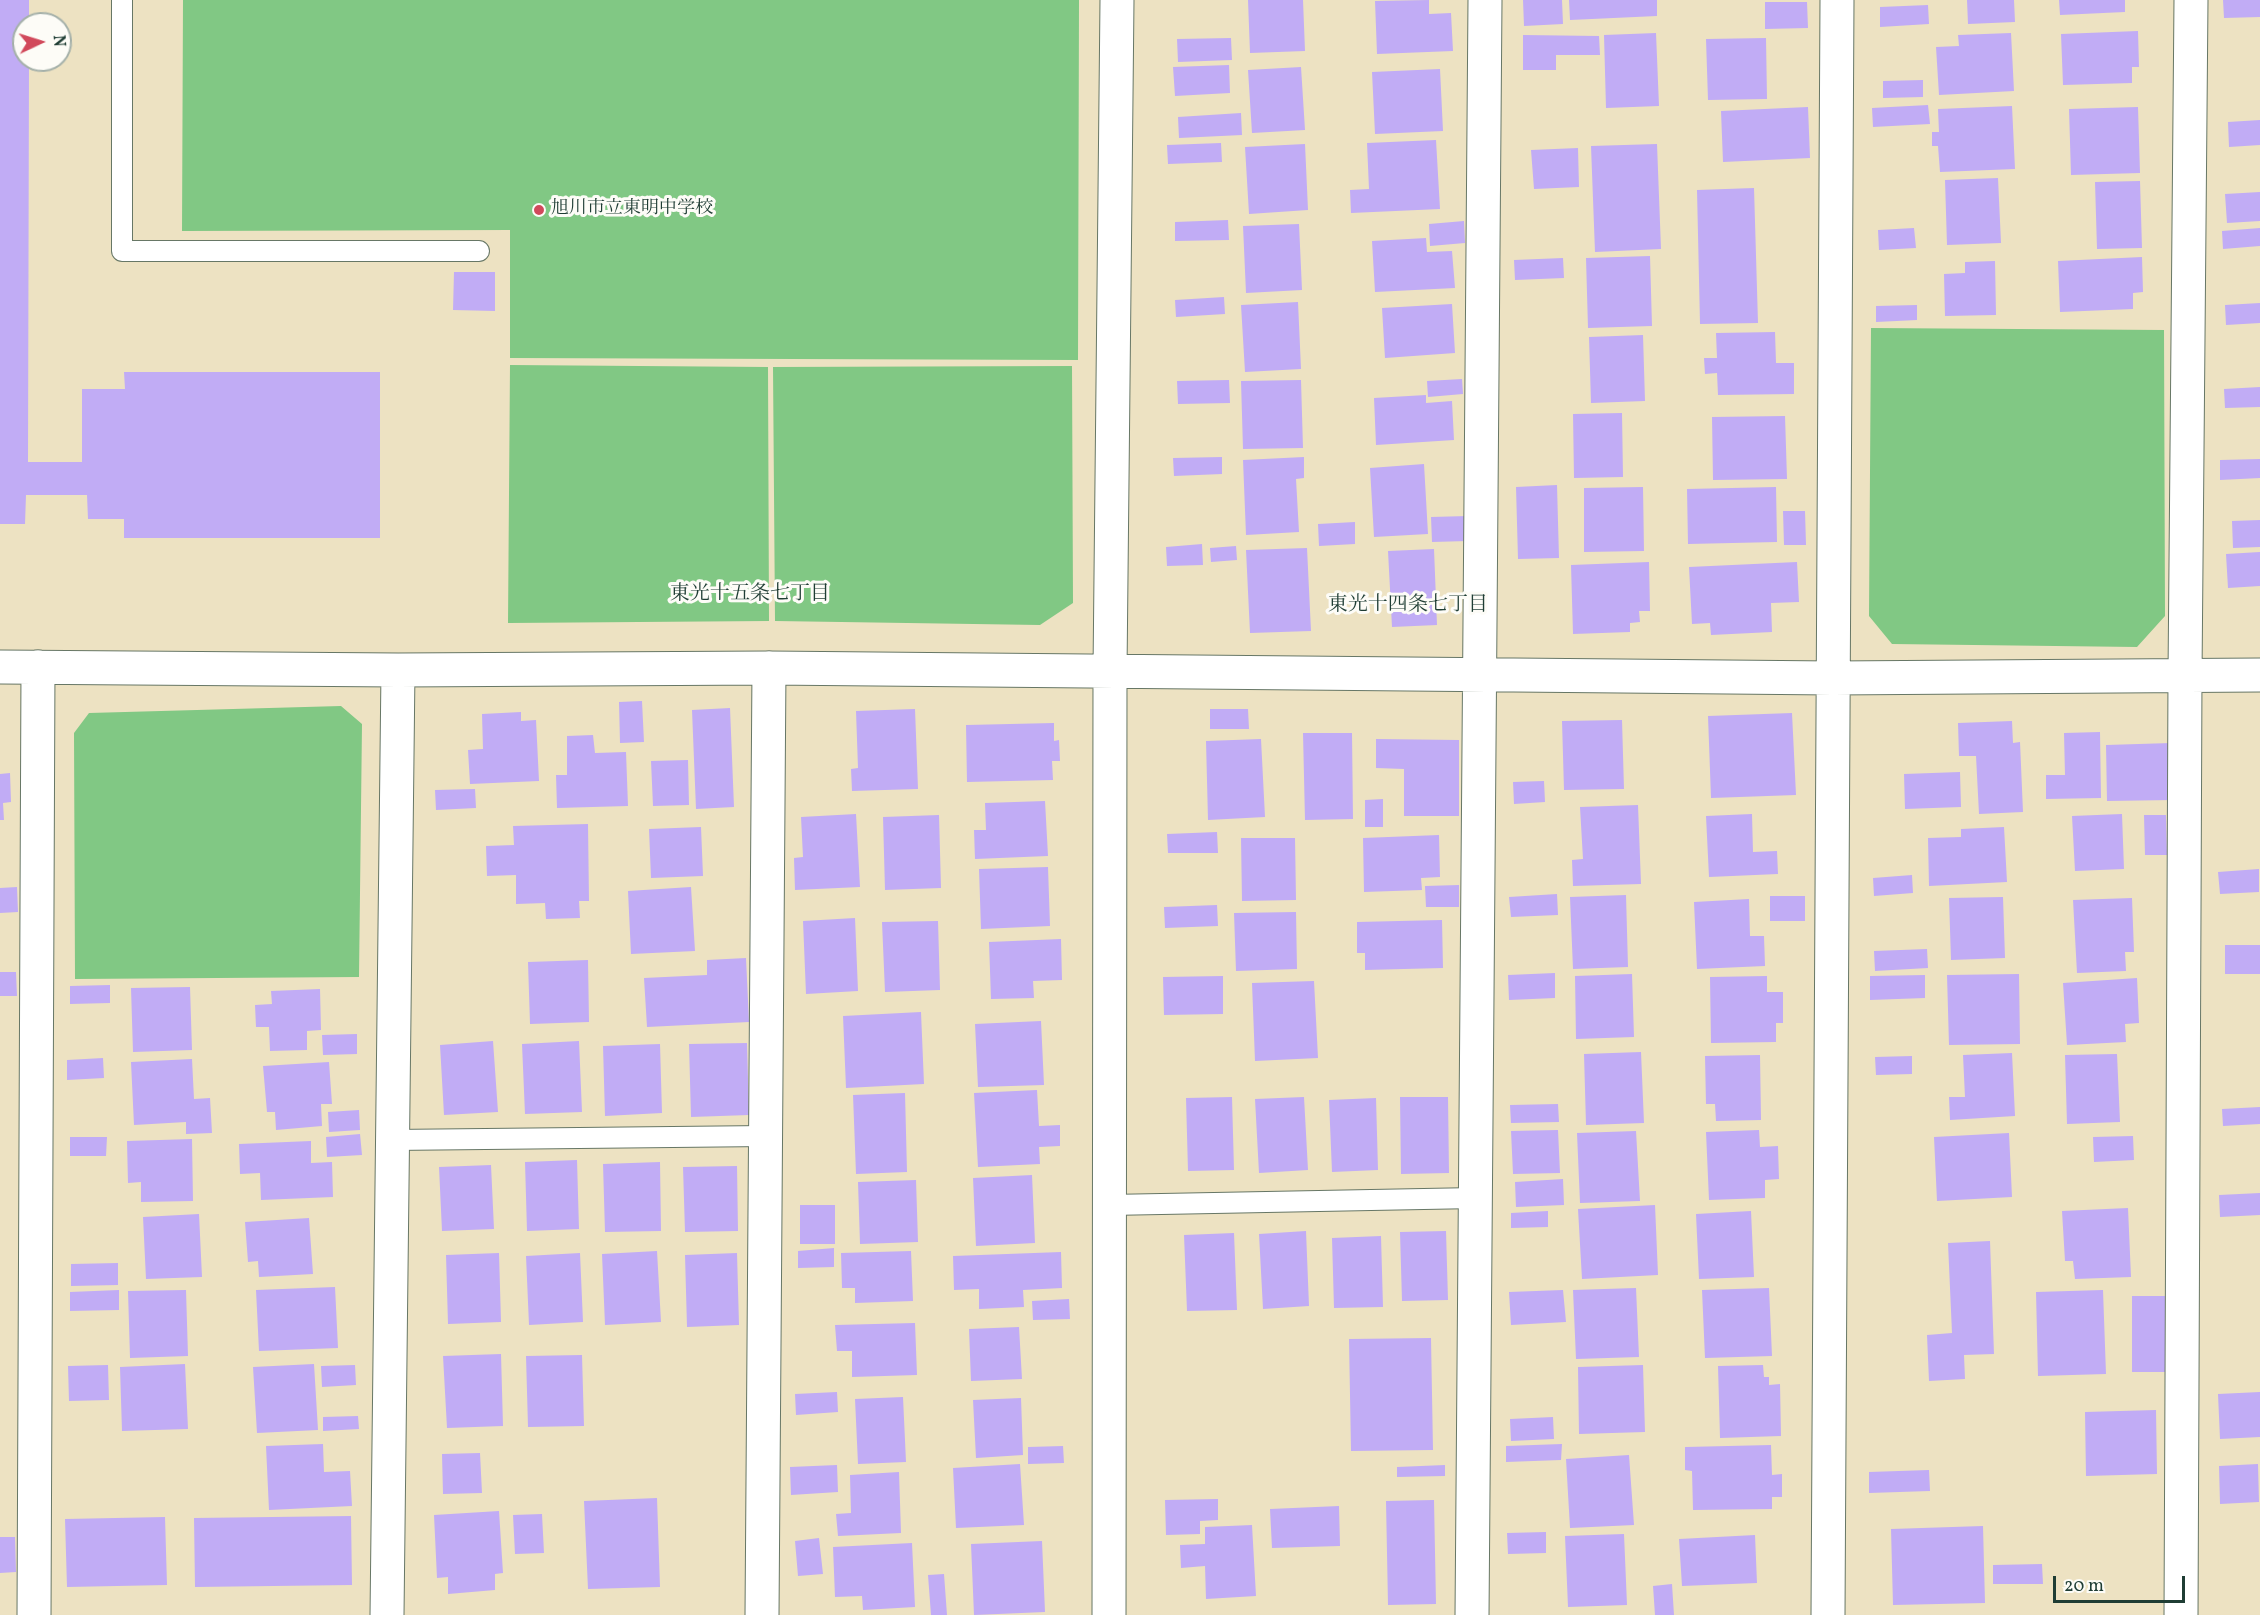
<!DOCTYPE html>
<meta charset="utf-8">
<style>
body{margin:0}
#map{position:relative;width:2260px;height:1615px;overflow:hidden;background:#ede2c2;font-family:Vollkorn,serif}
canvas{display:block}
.north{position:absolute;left:12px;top:12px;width:60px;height:60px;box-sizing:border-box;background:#fdfcf7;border:2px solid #a4b0a9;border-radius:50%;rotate:86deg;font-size:16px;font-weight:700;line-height:24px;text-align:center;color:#1f3d34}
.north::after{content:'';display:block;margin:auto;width:21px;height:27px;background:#d1495b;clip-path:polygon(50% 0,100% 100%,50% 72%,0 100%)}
.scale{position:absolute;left:2053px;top:1576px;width:132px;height:27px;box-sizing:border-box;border:3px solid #1f3d34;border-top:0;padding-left:8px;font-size:18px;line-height:21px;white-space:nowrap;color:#1f3d34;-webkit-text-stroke:4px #fdfcf7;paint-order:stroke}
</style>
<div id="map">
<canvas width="2260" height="1615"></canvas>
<div class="north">N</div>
<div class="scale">20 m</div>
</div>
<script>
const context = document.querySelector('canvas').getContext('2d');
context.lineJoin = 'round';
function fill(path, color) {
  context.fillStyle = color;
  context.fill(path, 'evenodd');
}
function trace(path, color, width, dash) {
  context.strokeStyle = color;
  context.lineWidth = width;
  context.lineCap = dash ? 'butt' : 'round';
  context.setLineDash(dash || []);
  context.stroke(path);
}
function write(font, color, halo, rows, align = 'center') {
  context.font = font + ' Vollkorn,"Noto Serif JP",serif';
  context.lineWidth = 6;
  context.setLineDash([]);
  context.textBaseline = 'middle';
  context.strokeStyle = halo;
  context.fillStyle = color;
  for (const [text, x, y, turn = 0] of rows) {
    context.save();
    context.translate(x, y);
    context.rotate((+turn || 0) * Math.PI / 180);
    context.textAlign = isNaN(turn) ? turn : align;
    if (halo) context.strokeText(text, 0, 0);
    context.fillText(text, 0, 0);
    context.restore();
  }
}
const green = new Path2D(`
 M183,0H1079L1078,360L510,358V230L182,231Z
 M1871,328L2164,330L2165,616L2137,647L1892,644L1869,616Z
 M510,365L768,367L769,621L508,623Z
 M1072,366L1073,603L1040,625L775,621L773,367Z
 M341,706L362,724L359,977L75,979L74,733L89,713Z`);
const building = new Path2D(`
 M0,0H29V24H24V60H29L28,462H82V389H125L124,372H380V538H124V519H88L87,495H26L25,524H0Z
 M1248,0H1303L1305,51L1250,53Z
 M1429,0V14L1451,13L1453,51L1377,54L1375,1Z
 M1523,0H1562L1563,24L1524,26Z
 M1569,0H1657V16L1570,20Z
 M1967,0H2014L2015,22L1968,24Z
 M2059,0H2125V12L2060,15Z
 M2223,0H2260V17L2224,18Z
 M1765,2H1807L1808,28L1765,29Z
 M1928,5L1929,24L1880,27V7Z
 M2138,31L2139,67H2132V83L2063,85L2061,34Z
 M1656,33L1659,106L1606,108L1604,35Z
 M2011,33L2014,91L1939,95L1936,47L1959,46L1958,35Z
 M1523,35L1599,36L1600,55H1556V70H1523Z
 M1231,38L1232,60L1178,62L1177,39Z
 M1766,38L1767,99L1708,100L1706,39Z
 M1229,65L1230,93L1175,96L1173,67Z
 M1301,67L1305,130L1252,133L1248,70Z
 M1440,69L1443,131L1375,134L1372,72Z
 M1923,80V97L1883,98V81Z
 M1928,105L1930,124L1873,127L1872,108Z
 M2012,106L2015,169L1940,172L1938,146H1932V132H1939L1938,109Z
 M1808,107L1810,158L1723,162L1721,111Z
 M2138,107L2140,173L2071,175L2069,109Z
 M1241,113L1242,135L1179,138L1178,117Z
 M2260,120V145L2229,147L2228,122Z
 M1436,140L1440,209L1351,213L1350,190L1369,189L1367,143Z
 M1221,143L1222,162L1168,164L1167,145Z
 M1305,144L1308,210L1249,214L1245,147Z
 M1657,144L1661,249L1595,252L1591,146Z
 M1578,148L1579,187L1534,189L1531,150Z
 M1998,178L2001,243L1947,245L1945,180Z
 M2140,181L2142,248L2097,249L2095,182Z
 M1754,188L1758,323L1700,324L1697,190Z
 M2260,192V221L2227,223L2225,194Z
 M1228,220L1229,240L1175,241V222Z
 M1464,221L1465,243L1430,246L1429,224Z
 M1299,224L1302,290L1246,293L1243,226Z
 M1914,228L1916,248L1879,250L1878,230Z
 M2260,228V246L2223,249L2222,231Z
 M1426,238L1427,252L1452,251L1455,288L1375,292L1372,241Z
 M1650,256L1652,326L1588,328L1586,258Z
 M2142,257L2143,292L2133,293V309L2060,312L2058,261Z
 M1563,258L1564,278L1515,280L1514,260Z
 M1995,261L1996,315L1945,316L1944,274L1965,273V262Z
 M454,272H495V311L453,310Z
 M1224,297L1225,314L1176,317L1175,300Z
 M1298,302L1301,369L1245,372L1241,305Z
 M2260,303V323L2226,325L2225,305Z
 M1452,304L1455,353L1385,358L1382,308Z
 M1917,305V320L1876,322V306Z
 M1775,332L1776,363H1794V394L1718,395L1717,373L1705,374L1704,358H1717L1716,333Z
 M1643,335L1645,401L1591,403L1589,337Z
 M1462,379L1463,394L1428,397L1427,381Z
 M1229,380L1230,403L1178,404L1177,381Z
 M1301,380L1303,448L1243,449L1241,381Z
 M2260,387V407L2225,408L2224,389Z
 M1426,395V403L1452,401L1454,440L1376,445L1374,398Z
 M1622,413L1623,477L1574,478L1573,414Z
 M1785,416L1787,479L1713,480L1712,417Z
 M1222,457V474L1174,476L1173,458Z
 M1304,457V478L1296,479L1299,532L1246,535L1243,460Z
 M2260,459V478L2220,480V460Z
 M1424,464L1428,534L1374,537L1370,468Z
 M1557,485L1559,558L1518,559L1516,487Z
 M1643,487L1644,551L1584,552V488Z
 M1776,487L1777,542L1688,544L1687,489Z
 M1783,511H1805L1806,545H1784Z
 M1468,516V541L1432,542L1431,517Z
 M2260,520V547L2233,548L2232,521Z
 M1355,522V544L1319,546L1318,524Z
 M1202,544L1203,565L1167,566L1166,547Z
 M1236,546L1237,560L1211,562L1210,548Z
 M1307,548L1311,631L1250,633L1246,550Z
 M1434,549L1437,625L1392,627L1388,551Z
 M2260,552V586L2228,588L2226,554Z
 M1649,562L1650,611H1639L1640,622L1630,623V632L1573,634L1571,565Z
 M1797,562L1799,602L1771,603L1772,632L1711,635L1710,623L1692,624L1689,567Z
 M642,701L644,742L620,743L619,702Z
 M730,708L734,807L696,809L692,710Z
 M915,709L918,789L852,791L851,769L858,768L856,711Z
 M1210,709H1248L1249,729H1210Z
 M521,712V721L536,720L539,781L470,784L468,750L483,749L482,714Z
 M1792,713L1796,795L1711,798L1708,716Z
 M1622,720L1624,789L1564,790L1562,721Z
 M2012,721L2013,743L2020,742L2023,812L1979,814L1976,756H1959L1958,723Z
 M1054,723V741L1059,740L1060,761H1052L1053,780L967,782L966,725Z
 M2100,732L2101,798L2046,799V775H2065L2064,733Z
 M1303,733H1352L1353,819L1305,820Z
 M593,735L595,753L626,752L628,806L557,808L556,775H567V736Z
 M1261,739L1265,817L1208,820L1206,741Z
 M1376,739L1459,740V816H1404V769L1376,768Z
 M2171,743L2173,800L2107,801L2106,745Z
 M688,760L689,805L653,806L651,761Z
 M1960,772L1961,807L1905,809L1904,774Z
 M10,773L11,802L3,803L4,820H0V774Z
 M1544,781L1545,802L1514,804L1513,782Z
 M475,789L476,808L436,810L435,790Z
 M1383,799V827H1365V800Z
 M1045,801L1048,856L975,859L974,830H986L985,803Z
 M1638,805L1641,884L1573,886L1572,860L1583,859L1580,807Z
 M856,814L860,887L795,890L794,858L803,857L801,817Z
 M1752,814L1753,852L1777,851L1778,874L1709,877L1706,816Z
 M2122,814L2124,869L2075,871L2072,816Z
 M939,815L941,888L885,890L883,817Z
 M2144,815H2166L2167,855H2145Z
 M588,824L589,901H579L580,918L546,919L545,903L516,904V875L487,876L486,846L514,845L513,826Z
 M701,827L703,876L651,878L649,829Z
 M2004,827L2007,882L1929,886L1928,838L1961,837V829Z
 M1217,832L1218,853H1168L1167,834Z
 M1439,835L1440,877L1421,878L1422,890L1364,892L1363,838Z
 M1241,838H1295L1296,900L1242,901Z
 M1048,867L1050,926L981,929L979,869Z
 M2259,869V892L2220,894L2218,872Z
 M1912,875L1913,893L1874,896L1873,878Z
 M1459,885V907H1426L1425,886Z
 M17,887L18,912L0,913V888Z
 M691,887L695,951L631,954L628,891Z
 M1557,894L1558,915L1511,917L1509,897Z
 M1626,895L1628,967L1573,969L1570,897Z
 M1770,896H1805V921H1770Z
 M2003,897L2005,958L1951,960L1949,898Z
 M2132,898L2134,952H2125L2126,971L2077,973L2073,900Z
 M1749,899L1750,936H1764L1765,966L1697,969L1694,902Z
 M1217,905L1218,926L1165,928L1164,907Z
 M1296,912L1297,969L1236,971L1234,913Z
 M855,918L858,991L806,994L803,921Z
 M1442,920L1443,968L1365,970V953H1357V922Z
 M938,921L940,990L885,992L882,922Z
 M1061,939L1062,980L1033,981L1034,998L991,999L989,942Z
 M2225,945H2260V974H2225Z
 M1927,949L1928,968L1875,971L1874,951Z
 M746,958L749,1022L647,1027L644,978L707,975V960Z
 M588,960L589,1022L530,1024L528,962Z
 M0,972H16L17,996H0Z
 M1555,973V998L1509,1000L1508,975Z
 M1632,974L1634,1037L1576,1039L1575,976Z
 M2019,974L2020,1044L1949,1045L1947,975Z
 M1925,975V998L1870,1000V976Z
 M1223,976V1014L1164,1015L1163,977Z
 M1767,976V992H1783V1023H1776V1042L1711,1043L1710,977Z
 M2137,978L2139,1023L2125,1024L2126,1042L2067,1045L2063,983Z
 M1314,981L1318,1058L1255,1061L1252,983Z
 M110,985V1003L70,1004V986Z
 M190,987L192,1050L133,1052L131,988Z
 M320,989L321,1030L307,1031V1050L270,1051L269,1027H256L255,1005L272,1004L271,991Z
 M921,1012L924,1084L846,1088L843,1016Z
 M1041,1021L1044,1085L978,1087L975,1024Z
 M357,1034V1054L323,1055L322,1035Z
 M493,1041L498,1112L444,1115L440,1045Z
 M579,1041L582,1112L525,1114L522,1044Z
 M747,1043L749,1115L691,1117L689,1044Z
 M660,1044L662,1113L605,1116L603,1046Z
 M1641,1052L1644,1123L1586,1125L1584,1054Z
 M2012,1053L2015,1116L1950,1120L1949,1097H1965L1963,1055Z
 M2117,1054L2120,1122L2067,1124L2065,1055Z
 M1760,1055L1761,1120L1716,1121L1715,1104H1706L1705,1056Z
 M1912,1056V1074L1876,1075L1875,1057Z
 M103,1058L104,1078L67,1080V1060Z
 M192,1059L194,1099L210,1098L212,1133L186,1134V1122L134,1125L131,1062Z
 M329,1062L332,1104H321L322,1126L276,1130L275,1112H267L263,1066Z
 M1037,1090L1039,1126L1060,1125V1146L1039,1147L1040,1164L978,1167L974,1093Z
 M905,1093L907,1172L856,1174L853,1095Z
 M1232,1097L1234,1170L1188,1171L1186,1098Z
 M1304,1097L1308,1170L1259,1173L1255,1099Z
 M1400,1097H1448L1449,1173L1401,1174Z
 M1376,1098L1378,1170L1332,1172L1329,1100Z
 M1558,1104L1559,1122L1511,1123L1510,1105Z
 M2260,1107V1124L2223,1126L2222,1109Z
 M359,1110L360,1130L329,1132L328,1112Z
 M1558,1130L1560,1173L1513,1174L1511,1131Z
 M1759,1130L1760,1147L1778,1146L1779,1179L1765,1180V1198L1709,1200L1706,1132Z
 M1636,1131L1640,1201L1580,1203L1577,1133Z
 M2009,1133L2012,1197L1937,1201L1934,1137Z
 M360,1134L362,1155L327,1157L326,1137Z
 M2133,1136L2134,1160L2094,1162L2093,1137Z
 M70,1137H107L106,1156H70Z
 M192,1139L193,1201L141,1202V1182L128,1183L127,1141Z
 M311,1141V1163L332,1162L333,1197L261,1200L260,1173L240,1174L239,1144Z
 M577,1160L579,1229L527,1231L525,1162Z
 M660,1162L661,1231L605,1232L603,1164Z
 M491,1165L494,1229L442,1231L439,1167Z
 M737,1166L738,1231L685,1232L683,1167Z
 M1032,1175L1035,1243L976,1246L973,1178Z
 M1563,1179L1564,1205L1516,1207L1515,1182Z
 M916,1180L918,1242L860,1244L858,1182Z
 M2260,1193V1215L2220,1217L2219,1195Z
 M800,1205H835V1244H800Z
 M1655,1205L1658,1275L1582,1279L1578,1209Z
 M2128,1208L2131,1277L2075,1279L2073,1261H2065L2062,1211Z
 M1548,1211V1227L1511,1228V1213Z
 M1751,1211L1754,1277L1699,1279L1696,1214Z
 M199,1214L202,1277L146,1279L143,1217Z
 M309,1218L313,1274L259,1277L258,1261L248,1262L245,1222Z
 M1306,1231L1309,1306L1263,1309L1259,1234Z
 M1446,1231L1448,1300L1402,1301L1400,1232Z
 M1234,1233L1237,1310L1187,1311L1184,1235Z
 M1381,1236L1383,1307L1334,1308L1332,1238Z
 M1990,1241L1994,1354L1964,1355L1965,1379L1929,1381L1927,1335L1952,1333L1948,1243Z
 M834,1248V1267L798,1268V1251Z
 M657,1251L661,1322L605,1325L602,1254Z
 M911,1251L913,1301L855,1303V1288H842L841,1253Z
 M1061,1252L1062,1288L1023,1290L1024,1307L979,1309V1289L954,1290L953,1256Z
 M499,1253L501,1322L448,1324L446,1255Z
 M580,1253L583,1322L529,1325L526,1256Z
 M737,1253L739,1325L687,1327L685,1255Z
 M118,1263V1285L71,1286V1264Z
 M335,1287L338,1348L259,1351L256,1290Z
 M1636,1288L1639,1357L1576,1359L1573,1290Z
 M1769,1288L1772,1356L1705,1358L1702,1290Z
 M119,1290V1310L70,1311V1292Z
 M186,1290L188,1356L130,1358L128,1291Z
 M1563,1290L1566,1322L1511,1325L1509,1292Z
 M2103,1290L2106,1374L2038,1376L2036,1292Z
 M2132,1296H2166V1372H2132Z
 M1069,1299L1070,1319L1033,1320L1032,1301Z
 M915,1323L917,1375L852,1377V1351H837L835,1325Z
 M1019,1327L1022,1379L971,1381L969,1329Z
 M1431,1338L1433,1450L1351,1451L1349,1339Z
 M501,1354L503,1426L447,1428L443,1356Z
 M582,1355L584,1426L528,1427L526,1356Z
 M185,1364L188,1429L122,1431L120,1367Z
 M314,1364L318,1430L257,1433L253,1367Z
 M108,1365L109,1400L69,1401L68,1366Z
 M355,1365L356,1385L322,1387L321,1366Z
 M1643,1365L1645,1432L1579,1434L1578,1367Z
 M1763,1365L1764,1377H1769V1385L1780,1384L1781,1436L1720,1438L1718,1366Z
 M837,1392L838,1412L796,1415L795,1394Z
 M2260,1392V1437L2220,1439L2218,1394Z
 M903,1397L906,1462L858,1464L855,1399Z
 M1021,1398L1023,1455L976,1458L973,1400Z
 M2156,1410L2157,1474L2086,1476L2085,1412Z
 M358,1416L359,1429L323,1431V1417Z
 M1553,1417L1554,1439L1511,1441L1510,1419Z
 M323,1444L324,1472L350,1471L352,1506L269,1510L266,1446Z
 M1562,1444L1561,1460L1506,1462V1446Z
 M1771,1445L1772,1475L1782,1474V1497H1772V1509L1693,1510L1692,1471L1685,1470V1447Z
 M1063,1446L1064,1463L1028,1464V1447Z
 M480,1453L482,1493L443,1494L442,1454Z
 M1629,1455L1634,1525L1570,1528L1566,1459Z
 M1020,1464L1024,1525L956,1528L953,1468Z
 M2258,1464L2259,1502L2220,1504L2219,1466Z
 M837,1465L838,1492L791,1495L790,1467Z
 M1445,1465V1476L1397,1477V1467Z
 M1929,1470L1930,1491L1869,1493V1472Z
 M899,1472L901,1533L838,1536L836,1514L851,1513L850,1475Z
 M657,1498L660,1587L588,1589L584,1501Z
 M1218,1499V1520L1200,1521V1534L1166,1535L1165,1500Z
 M1434,1500L1436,1604L1388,1605L1386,1501Z
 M1339,1506L1340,1546L1272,1548L1270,1509Z
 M499,1511L503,1573L495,1574V1590L448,1594V1577L437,1578L434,1515Z
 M542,1514L544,1553L515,1554L513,1515Z
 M351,1516L352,1585L195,1587L194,1518Z
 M165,1517L167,1585L67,1587L65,1519Z
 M1252,1525L1256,1596L1206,1599L1205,1566L1181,1568L1180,1545L1205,1544V1527Z
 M1983,1526L1985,1603L1893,1605L1891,1529Z
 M1546,1532V1553L1508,1554L1507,1533Z
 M1624,1534L1627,1605L1568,1607L1565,1536Z
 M1755,1535L1757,1583L1682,1586L1679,1539Z
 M0,1537H15L16,1572L0,1573Z
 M819,1538L823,1574L798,1576L795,1541Z
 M1042,1541L1045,1612L974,1615L971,1544Z
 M912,1543L915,1607L863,1610L862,1596L835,1597L833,1547Z
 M2042,1564L2043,1584H1993V1565Z
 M944,1574L947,1615H931L928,1575Z
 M1672,1584L1674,1615H1655L1653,1586Z`);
const lane = new Path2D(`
 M122,0V251H479
 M392,1140L766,1136
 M1109,1205L1476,1198`);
const street = new Path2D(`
 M0,667L398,670L769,668L1833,678L2260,675
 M34,1615L38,667
 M387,1615L398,670
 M762,1615L769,668
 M1109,1615L1110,671L1117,0
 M1472,1615L1485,0
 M1828,1615L1837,0
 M2181,1615L2185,675L2191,0`);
const markers = [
 [539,210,6,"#d1495b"]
];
const poiNames = [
 ["旭川市立東明中学校",551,210]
];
const neighbourhoodNames = [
 ["東光十五条七丁目",750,595],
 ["東光十四条七丁目",1408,606]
];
fill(green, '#81c884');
fill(building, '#c1acf5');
trace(lane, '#677766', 22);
trace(street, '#677766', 35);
trace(lane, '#fff', 20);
trace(street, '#fff', 33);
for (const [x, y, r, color] of markers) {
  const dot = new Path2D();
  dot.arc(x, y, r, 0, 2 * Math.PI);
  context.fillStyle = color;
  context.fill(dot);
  trace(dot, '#fdfcf7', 2);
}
write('18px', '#1f3d34', '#fdfcf7', poiNames, 'left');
write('20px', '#1f3d34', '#fdfcf7', neighbourhoodNames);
</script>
